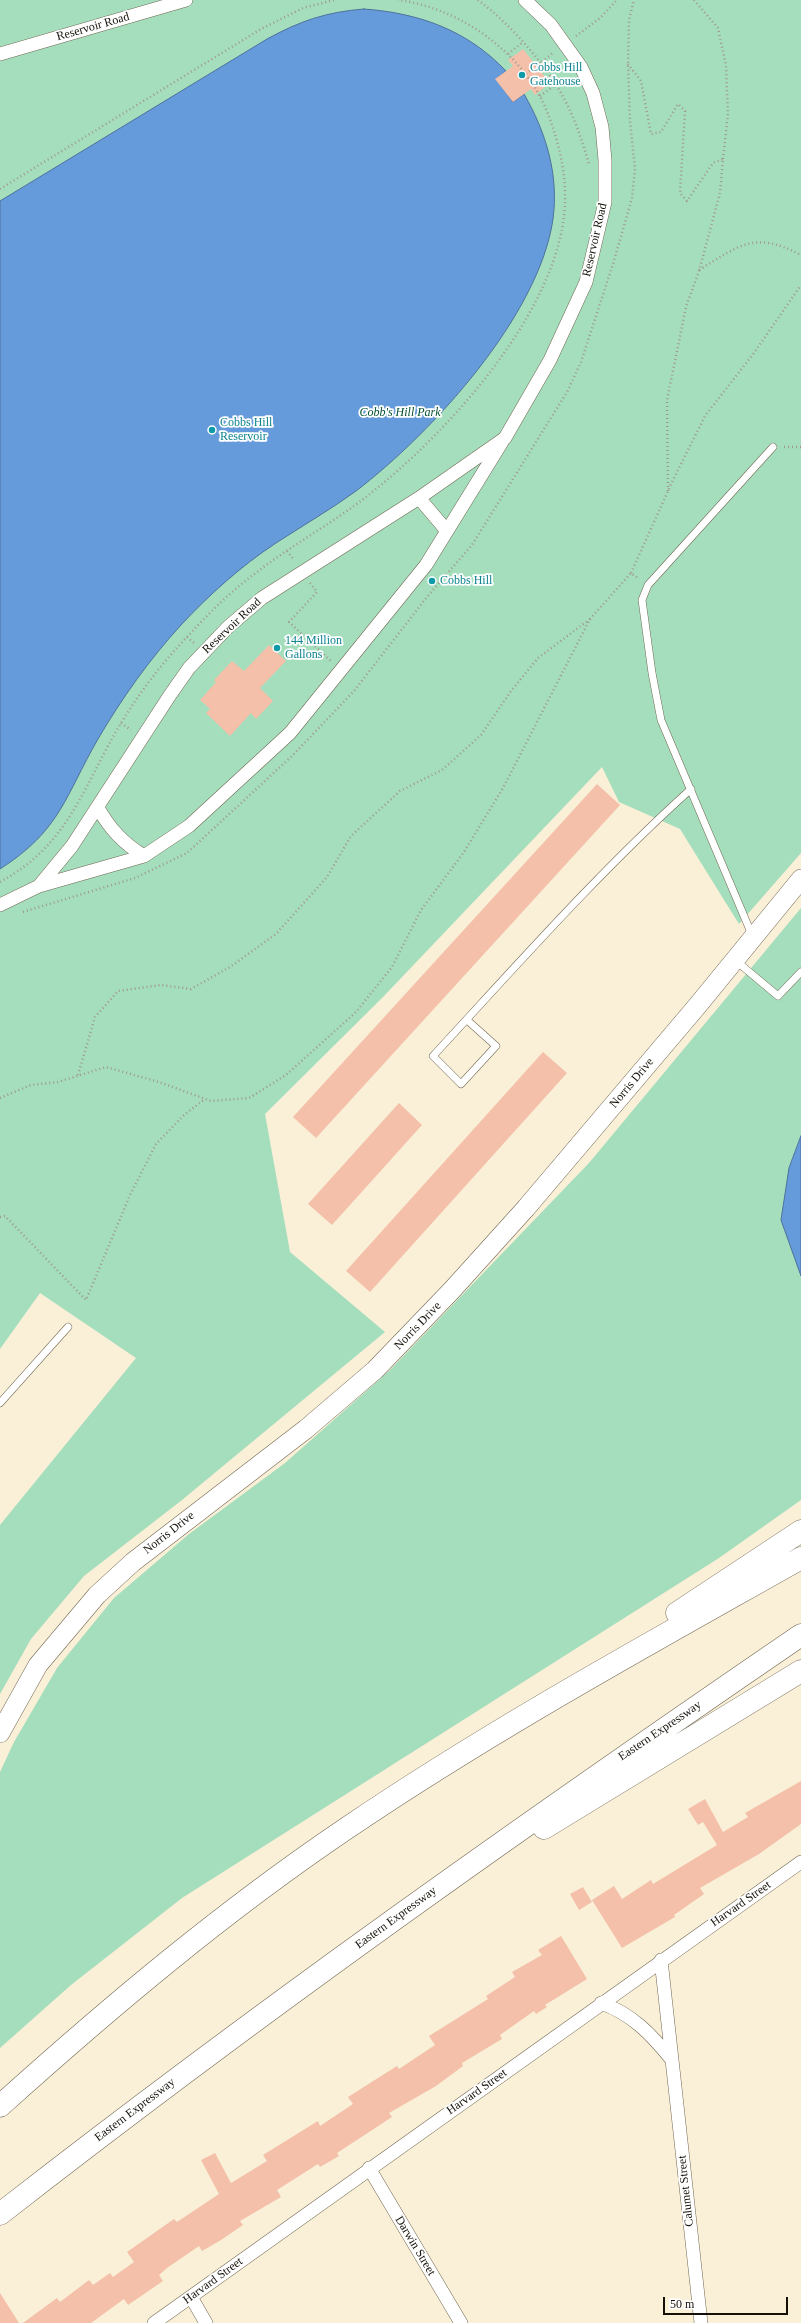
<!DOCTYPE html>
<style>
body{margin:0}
#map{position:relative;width:801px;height:2323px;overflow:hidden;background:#faefd7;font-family:Georgia,serif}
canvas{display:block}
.scale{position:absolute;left:663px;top:2297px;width:125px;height:18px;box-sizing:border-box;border:2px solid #141008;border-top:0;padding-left:5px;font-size:12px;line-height:14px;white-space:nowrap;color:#141008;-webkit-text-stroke:3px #fff;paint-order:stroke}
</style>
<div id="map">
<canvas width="801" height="2323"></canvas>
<div class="scale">50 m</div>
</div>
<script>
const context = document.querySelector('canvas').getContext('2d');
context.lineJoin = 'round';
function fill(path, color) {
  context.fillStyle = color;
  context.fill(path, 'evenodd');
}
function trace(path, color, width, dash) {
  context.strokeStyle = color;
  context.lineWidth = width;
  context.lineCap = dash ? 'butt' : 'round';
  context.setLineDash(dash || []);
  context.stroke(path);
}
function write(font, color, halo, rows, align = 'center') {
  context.font = font + ' Georgia,serif';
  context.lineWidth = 3.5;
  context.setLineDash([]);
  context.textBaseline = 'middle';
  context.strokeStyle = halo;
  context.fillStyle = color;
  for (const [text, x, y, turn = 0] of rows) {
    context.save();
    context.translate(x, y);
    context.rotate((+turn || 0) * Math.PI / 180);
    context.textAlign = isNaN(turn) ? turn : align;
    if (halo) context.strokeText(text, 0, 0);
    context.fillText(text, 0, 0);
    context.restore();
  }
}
const green = new Path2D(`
 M0,0H801V853L739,924L680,829L619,802L602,767L383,997L265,1114L290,1252L385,1332L182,1500L84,1576L31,1639L0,1694V1525L136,1358L40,1293L0,1349Z
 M801,908V1500L719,1558L182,1898L71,1985L0,2048V1772L14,1742L57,1668L114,1598L189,1534L285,1463L389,1371L589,1163Z`);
const water = new Path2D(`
 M364,9C419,13 467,30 506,71L496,79L513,102L524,94C546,132 559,175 553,219C539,316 432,433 356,491C330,510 302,526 276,543C241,566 209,595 181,625C149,660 122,698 98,739C65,796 61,830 0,869V201L267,39C300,21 326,12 364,9Z
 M801,1136V1276L781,1220L789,1168Z`);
const building = new Path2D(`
 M523,49L550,83L535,95L531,89L513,102L495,79L513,66L508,60Z
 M269,645L286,661L260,688L273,701L256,719L251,713L230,736L206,713L210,709L200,700L216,682L214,680L232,661L244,671Z
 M597,784L620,805L316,1138L293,1117Z
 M543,1052L567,1073L370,1292L346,1271Z
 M399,1103L422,1125L332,1225L308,1204Z
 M801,1781V1824L759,1854L700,1888L704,1894L674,1915L675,1917L622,1948L592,1900L614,1886L622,1899L651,1880L653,1884L717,1845L703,1822L698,1825L688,1809L705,1799L723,1832L748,1817L745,1813Z
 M583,1887L592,1902L579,1910L570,1894Z
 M561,1936L587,1979L545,2005L547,2007L536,2014L534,2011L500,2035L502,2039L462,2063L463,2066L436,2086L389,2113L392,2117L337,2153L339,2156L320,2167L318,2164L277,2190L281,2197L240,2221L243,2225L221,2240L202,2251L199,2246L167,2268L159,2275L163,2281L128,2305L124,2299L91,2323H23L57,2298L60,2302L89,2280L93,2285L110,2273L113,2277L134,2262L127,2252L174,2219L177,2222L219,2194L201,2160L215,2153L231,2183L267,2161L263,2155L318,2121L320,2126L353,2104L348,2097L397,2066L399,2069L435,2045L429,2036L488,1999L486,1996L515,1977L512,1972L542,1955L538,1950Z
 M0,2293L19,2323H0Z`);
const path = new Path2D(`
 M478,0C513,26 555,74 572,115C579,131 584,147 589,164
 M694,0L718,28L726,66L728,114L723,159
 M576,36L600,18L617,0
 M508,54L522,43
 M628,64L641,81L651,134L661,132L678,104L685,111L680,193L687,201L713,163L723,159L720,193L699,271L686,307L667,400L668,491
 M526,74L553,53
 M540,96L555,85
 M0,189L261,29L303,8L334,0
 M699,270C739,246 754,230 801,255
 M784,447H801
 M287,551L294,560
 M631,573L673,480L705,416L754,353L801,285
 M310,583L317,592L289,622L331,661
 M187,637L194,643
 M121,723L131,730
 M0,882C70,844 83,786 121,723C140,692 162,663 187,637C208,614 231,591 257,572C292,545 331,524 366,497C446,435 562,309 565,202C566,170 558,139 546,109C522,52 460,8 398,0
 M23,912L135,878L187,853L292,756L354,691L427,597L472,545L567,392L581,362L613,264L632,198L635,169L630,121L628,64L629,20L634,0
 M78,1075L95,1017L118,991L161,985L191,989L230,967L276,934L327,877L351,836L400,791L442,770L481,735L511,691L538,658L590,619
 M0,1098L31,1085L58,1082L106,1067L159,1082L211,1101L249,1098L286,1075L356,1012L392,967L421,910L464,852L503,788L590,619L631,573L639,579
 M0,1217L5,1216L86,1300L130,1195L156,1144L184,1115L205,1099`);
const lane = new Path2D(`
 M752,935L661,720L652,673L642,600L648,585L773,447
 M735,960L778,996L801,972
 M467,1020L496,1046L461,1084L433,1056C517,965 599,872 691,789
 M0,1403L68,1327`);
const street = new Path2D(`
 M0,54L186,0
 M419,498L447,531
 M98,808C110,829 123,843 144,856
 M39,886L144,856L189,826L290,733L426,565L502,442
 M0,905L39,886L72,846L170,695L189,668L228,627L262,598L419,498L505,438L550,360L586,282L605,202V160L602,127L593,93L581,67L551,25L525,0
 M661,1960L701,2323
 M601,2003C632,2014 651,2034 672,2060
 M369,2168L461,2323
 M191,2297L206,2323
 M154,2323L801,1862`);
const secondary = new Path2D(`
 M0,1733L38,1665L97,1595L133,1562L306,1429L375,1370L452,1290L526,1208L698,1005L801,879`);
const highway = new Path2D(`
 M677,1613L801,1531
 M544,1828L801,1671
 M0,2106C110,2007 224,1911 347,1828C493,1729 647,1645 801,1558
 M0,2214C260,2011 529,1821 801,1635`);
const markers = [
 [522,75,4,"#0f9aa8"],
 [212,430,4,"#0f9aa8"],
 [432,581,4,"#0f9aa8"],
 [277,648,4,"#0f9aa8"]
];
const streetNames = [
 ["Reservoir Road",93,27,-16],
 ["Reservoir Road",595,240,-77],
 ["Reservoir Road",232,626,-43],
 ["Norris Drive",632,1083,-50],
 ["Norris Drive",418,1326,-46],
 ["Norris Drive",169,1533,-38],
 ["Eastern Expressway",660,1731,-34],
 ["Harvard Street",741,1904,-35],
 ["Eastern Expressway",396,1918,-36],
 ["Harvard Street",477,2092,-35],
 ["Eastern Expressway",135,2110,-37],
 ["Calumet Street",686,2191,-96],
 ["Darwin Street",415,2246,59],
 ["Harvard Street",213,2281,-36]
];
const cultureNames = [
 ["Cobbs Hill",530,68],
 ["Gatehouse",530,82],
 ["Cobbs Hill",220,423],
 ["Reservoir",220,437],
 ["Cobbs Hill",440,581],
 ["144 Million",285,641],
 ["Gallons",285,655]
];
const parkNames = [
 ["Cobb's Hill Park",400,413]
];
fill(green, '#a4debd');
fill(water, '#669bdb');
trace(water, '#4d719c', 1);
fill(building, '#f4c0aa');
trace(lane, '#716752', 8);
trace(street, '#716752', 14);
trace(secondary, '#716752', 20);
trace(highway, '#716752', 23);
trace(path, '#a19987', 2.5, [1, 3]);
trace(lane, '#fff', 7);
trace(street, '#fff', 13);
trace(secondary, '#fff', 19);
trace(highway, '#fff', 22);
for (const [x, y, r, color] of markers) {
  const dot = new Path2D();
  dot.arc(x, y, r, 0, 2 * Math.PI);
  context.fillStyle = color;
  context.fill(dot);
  trace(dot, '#fff', 1.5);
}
write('12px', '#141008', '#fff', streetNames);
write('12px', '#0d838f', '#fff', cultureNames, 'left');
write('italic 12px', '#034f31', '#fff', parkNames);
</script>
